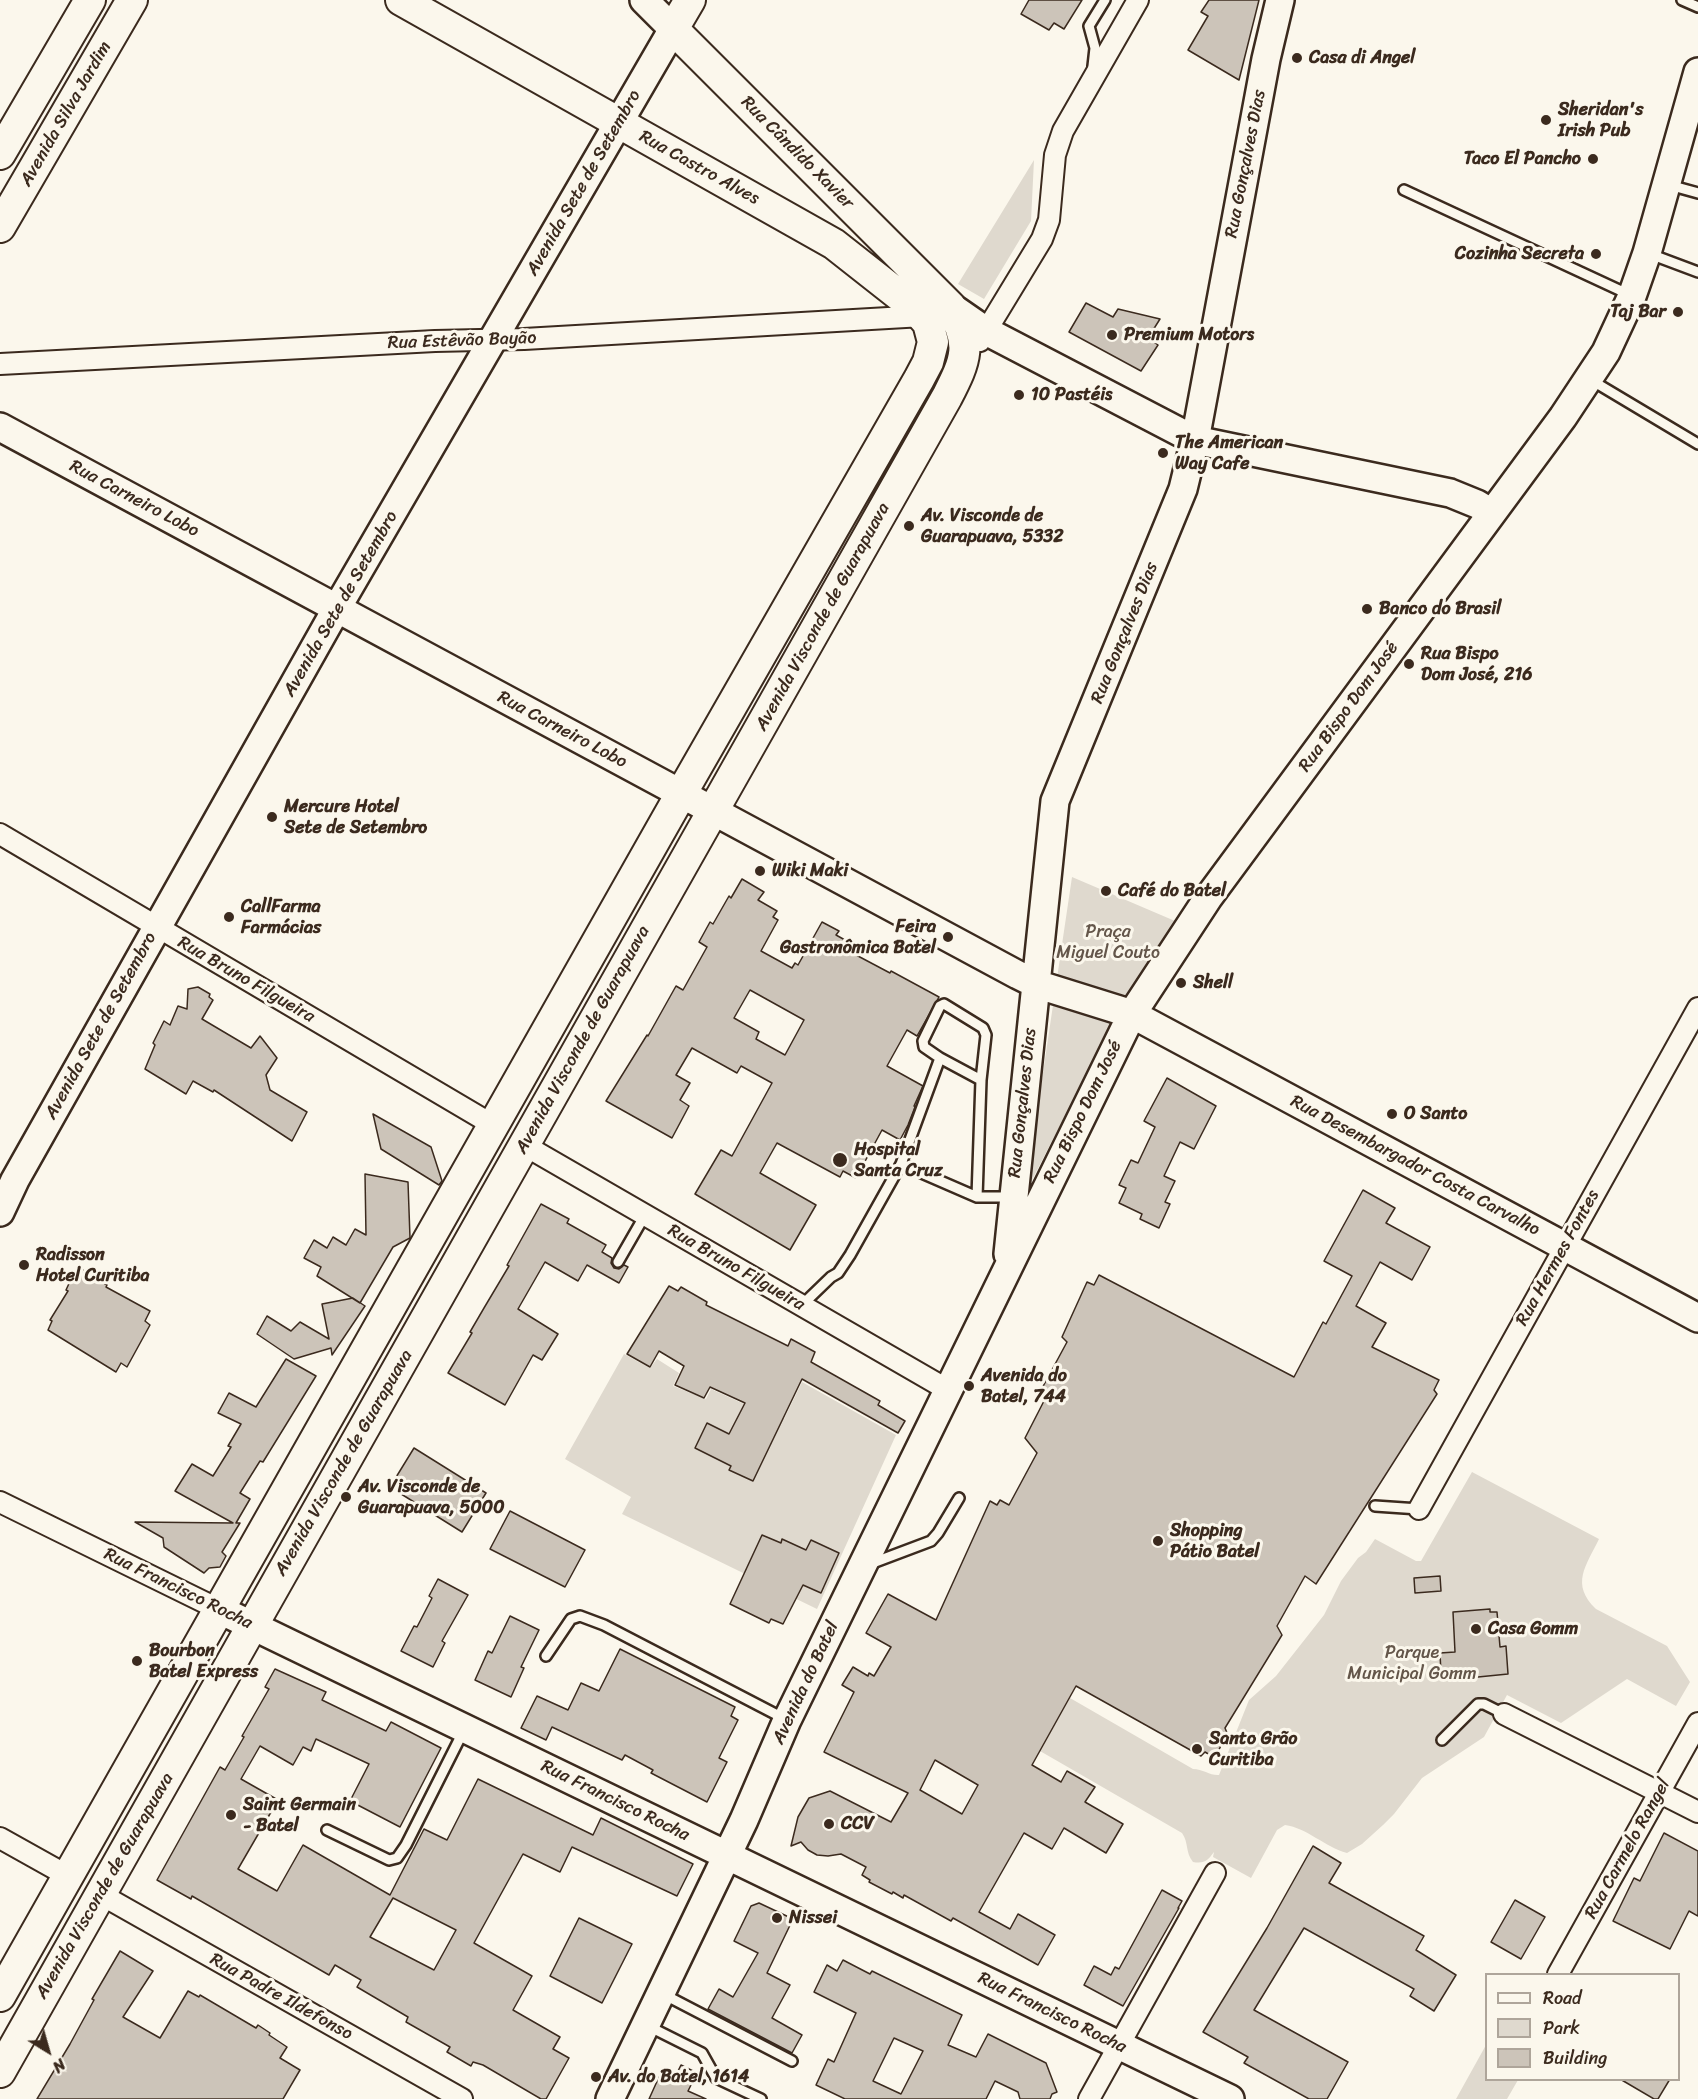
<!DOCTYPE html>
<meta charset="utf-8">
<style>
body{margin:0}
#map{position:relative;width:1698px;height:2099px;overflow:hidden;background:#fbf7ec;font-family:Sriracha,sans-serif}
canvas{display:block}
.legend{position:absolute;left:1485px;top:1973px;width:195px;height:108px;box-sizing:border-box;background:#fbf7ec;border:2px solid #aea59a;margin:0;padding:8px 10px;list-style:none;font-size:18px;color:#3b2a1e}
.legend li{display:flex;align-items:center;gap:12px;height:30px}
.legend b{width:30px;border:2px solid #aea59a}
.north{position:absolute;left:18px;top:2021px;width:60px;height:60px;-webkit-text-stroke:4px #fbf7ec;paint-order:stroke;rotate:143deg;font-size:16px;font-weight:700;line-height:24px;text-align:center;color:#3b2a1e}
.north::after{content:'';display:block;margin:auto;width:21px;height:27px;background:#3b2a1e;clip-path:polygon(50% 0,100% 100%,50% 72%,0 100%)}
</style>
<div id="map">
<canvas width="1698" height="2099"></canvas>
<ul class="legend">
<li><b style="height:8px;background:#fbf7ec"></b>Road</li>
<li><b style="height:16px;background:#dfd9ce"></b>Park</li>
<li><b style="height:16px;background:#ccc4b9"></b>Building</li>
</ul>
<div class="north">N</div>
</div>
<script>
const context = document.querySelector('canvas').getContext('2d');
context.lineJoin = 'round';
function fill(path, color) {
  context.fillStyle = color;
  context.fill(path, 'evenodd');
}
function trace(path, color, width, dash) {
  context.strokeStyle = color;
  context.lineWidth = width;
  context.lineCap = dash ? 'butt' : 'round';
  context.setLineDash(dash || []);
  context.stroke(path);
}
function write(font, color, halo, rows, align = 'center') {
  context.font = font + ' Sriracha,sans-serif';
  context.lineWidth = 6;
  context.setLineDash([]);
  context.textBaseline = 'middle';
  context.strokeStyle = halo;
  context.fillStyle = color;
  for (const [text, x, y, turn = 0] of rows) {
    context.save();
    context.translate(x, y);
    context.rotate((+turn || 0) * Math.PI / 180);
    context.textAlign = isNaN(turn) ? turn : align;
    if (halo) context.strokeText(text, 0, 0);
    context.fillText(text, 0, 0);
    context.restore();
  }
}
const green = new Path2D(`
 M1034,160L1031,221L984,299L958,284Z
 M1072,877L1175,921L1113,1021L1025,1194Z
 M624,1354L650,1368L657,1359L679,1373L673,1386L706,1399L711,1389L744,1404L747,1400L784,1419L802,1382L896,1435L817,1609L622,1514L631,1497L565,1459Z
 M1472,1472L1599,1539C1586,1566 1570,1584 1596,1609L1667,1646L1690,1682L1676,1706L1627,1679L1561,1723L1507,1695L1484,1737L1422,1778L1394,1814L1383,1825L1362,1844L1347,1853C1325,1847 1307,1828 1285,1825L1277,1830L1251,1878L1213,1857L1214,1852C1208,1860 1205,1864 1193,1862C1185,1852 1189,1843 1182,1833L1040,1751L1070,1698L1193,1769C1203,1769 1211,1776 1219,1775L1249,1700L1276,1676L1324,1615L1341,1581L1358,1558L1366,1552L1375,1539L1416,1561H1421Z
 M1486,2045V2080H1518L1507,2099H1456Z`);
const building = new Path2D(`
 M1029,0H1082L1064,29L1054,23L1049,30L1021,14Z
 M1209,0H1259L1239,80L1188,50L1208,16L1201,12Z
 M1086,303L1113,317L1118,309L1160,319L1148,338L1158,345L1141,371L1069,332Z
 M742,879L764,892L758,900L777,911L773,917L778,920L761,951L792,968L795,963L798,965L822,922L839,931L836,935L845,940L841,947L890,973L891,971L939,997L917,1036L907,1030L887,1066L923,1086L914,1106L915,1107L908,1125L900,1140L882,1130L856,1178L843,1171L840,1177L777,1143L760,1173L816,1205L790,1250L695,1194L721,1150L732,1156L772,1083L741,1066L737,1073L692,1048L676,1075L690,1083L680,1100L689,1106L672,1138L606,1101L647,1035L648,1036L676,986L683,990L707,947L699,942L710,922L713,924L729,896L731,898ZM750,990L804,1020L785,1055L756,1039L759,1032L734,1018Z
 M198,987L210,994L209,997L213,1000L202,1019L251,1048L260,1036L277,1058L266,1075L270,1090L307,1112L292,1141L214,1090L213,1092L193,1081L186,1094L145,1069L155,1045L153,1043L164,1021L170,1025L178,1006L187,1009L188,989Z
 M1167,1078L1216,1106L1194,1149L1180,1142L1164,1176L1175,1181L1165,1202L1170,1204L1159,1228L1140,1219L1142,1214L1119,1203L1126,1188L1119,1185L1131,1160L1138,1163L1155,1127L1144,1121Z
 M373,1114L431,1147L442,1181L439,1185L381,1149Z
 M365,1174L408,1182L410,1238L393,1247L360,1303L317,1276L321,1267L304,1258L314,1240L327,1248L333,1237L346,1245L355,1229L366,1235Z
 M1363,1190L1395,1208L1386,1223L1430,1247L1412,1280L1380,1262L1356,1306L1386,1323L1372,1347L1439,1380L1434,1390L1437,1394L1316,1584L1305,1576L1277,1626L1282,1635L1225,1728L1227,1733L1215,1758L1205,1752L1201,1756L1076,1686L1032,1765L1061,1782L1067,1771L1095,1787L1085,1802L1123,1824L1106,1853L1064,1828L1052,1849L1024,1833L979,1912L1010,1929L1018,1914L1055,1935L1038,1965L953,1918L951,1921L904,1895L903,1898L893,1892L892,1894L869,1882L870,1880L862,1875L866,1867L841,1854L828,1856L817,1855L808,1850L801,1842L791,1846L798,1817L809,1798L830,1791L891,1822L908,1793L824,1752L854,1692L842,1685L853,1667L868,1676L869,1673L874,1676L891,1647L866,1633L888,1594L936,1620L990,1501L997,1505L1000,1500L1009,1505L1037,1453L1025,1438L1045,1399L1040,1392L1067,1342L1062,1337L1087,1282L1094,1285L1099,1275L1294,1377L1323,1322L1326,1324L1352,1276L1324,1261ZM935,1760L978,1785L962,1814L920,1790Z
 M541,1204L569,1219L567,1223L606,1245L602,1252L612,1258L611,1263L614,1268L619,1269L624,1265L628,1267L619,1283L587,1265L578,1281L545,1262L518,1309L558,1334L542,1360L533,1355L505,1405L448,1373L472,1333L470,1332L484,1308L509,1266L507,1265Z
 M81,1269L107,1285L106,1287L150,1311L145,1321L150,1325L127,1367L121,1363L116,1372L48,1330L52,1321L50,1320L68,1291L66,1290L72,1277L76,1278Z
 M669,1286L678,1291L681,1287L707,1302L706,1305L788,1346L791,1339L815,1352L811,1362L880,1401L878,1405L905,1421L898,1433L802,1379L753,1481L729,1470L731,1466L695,1448L707,1423L729,1434L745,1403L710,1387L704,1398L675,1385L684,1366L659,1351L650,1367L627,1354Z
 M353,1298L365,1306L332,1355L331,1348L294,1359L257,1334L267,1316L291,1331L300,1322L329,1339L322,1304Z
 M286,1359L316,1376L263,1462L260,1461L240,1493L250,1499L236,1523H240L222,1552L226,1556L220,1567L209,1568L204,1573L164,1547L163,1538L135,1522L233,1523L175,1491L192,1464L213,1476L231,1447L228,1446L241,1424L218,1413L229,1393L256,1407Z
 M414,1448L486,1493L462,1532L390,1487Z
 M510,1511L585,1550L565,1587L490,1549Z
 M762,1535L781,1543L782,1539L806,1550L811,1540L839,1553L821,1593L803,1585L783,1624L771,1619L769,1623L730,1604Z
 M1440,1576L1441,1591L1415,1593L1414,1578Z
 M438,1579L468,1595L442,1641L445,1643L433,1667L401,1651L414,1626L417,1627L432,1598L429,1596Z
 M1490,1609V1612H1497L1500,1647L1506,1646L1508,1674L1448,1680L1441,1674L1440,1653L1455,1652L1453,1612Z
 M510,1616L539,1630L521,1667L524,1668L511,1697L475,1680L488,1651L492,1653Z
 M620,1649L735,1707L731,1716L738,1720L719,1758L727,1762L707,1802L651,1773L653,1770L625,1755L622,1760L552,1727L546,1740L521,1728L537,1696L568,1710L581,1683L599,1691Z
 M275,1669L326,1692L322,1700L386,1731L391,1722L441,1748L400,1827L350,1801L369,1764L316,1739L311,1751L303,1747L293,1765L260,1746L241,1779L278,1800L238,1869L277,1891L303,1845L390,1895L424,1829L447,1840L478,1779L593,1835L601,1818L693,1864L677,1896L572,1847L560,1872L523,1854L474,1943L532,1976L513,2010L560,2037L553,2049L569,2058L546,2099H541L483,2065L473,2062L471,2066L447,2052L450,2047L406,2022L408,2017L357,1987L361,1980L335,1965L329,1975L192,1896L191,1899L157,1880L220,1767L225,1770L244,1737L242,1736L269,1689L265,1687ZM393,1898L456,1930L434,1970L370,1937Z
 M1664,1833L1698,1851V1916L1689,1911L1670,1949L1613,1921L1634,1878L1640,1881Z
 M1313,1846L1341,1863L1329,1883L1424,1936L1416,1950L1456,1975L1434,2011L1410,1996L1414,1989L1304,1928L1254,2010L1348,2062L1327,2099H1309L1244,2063L1248,2057L1203,2032L1267,1928Z
 M1162,1890L1182,1901L1178,1908H1179L1123,2006L1084,1985L1094,1966L1111,1975L1115,1967L1119,1969Z
 M1515,1900L1545,1917L1521,1959L1491,1942Z
 M759,1903L793,1919L767,1973L790,1985L772,2018L802,2035L792,2053L708,2009L719,1989L733,1997L758,1953L734,1941L751,1906Z
 M579,1918L632,1944L602,2003L550,1976Z
 M120,1951L153,1971L123,2017L160,2038L188,1991L199,1997L200,1995L256,2028L258,2025L270,2033L269,2035L287,2047L280,2058L300,2070L283,2099H37L70,2044L94,2000L92,1999Z
 M843,1960L870,1974L872,1971L962,2015L948,2045L976,2057L988,2034L1046,2063L1057,2092L1052,2094L1050,2099H1020L1018,2092L995,2081L986,2099H845L816,2085L828,2059L834,2062L856,2013L814,1992L827,1965L837,1971ZM894,2038L923,2051L901,2094L873,2081Z
 M681,2065L697,2073L688,2091L706,2099H649L659,2077L672,2083Z
 M1620,2079H1670L1658,2099H1654Z`);
const lane = new Path2D(`
 M1682,0L1698,7
 M1093,66L1095,48L1089,26L1105,0
 M1669,185L1698,193
 M1404,190L1630,295
 M1650,254L1698,272
 M1591,380L1698,444
 M901,1164L977,1197H1012
 M977,1197L981,1080L986,1035L983,1028L944,1004L940,1006L923,1041L924,1047L940,1058L981,1080
 M618,1262L645,1215
 M801,1306L831,1277L838,1273L850,1255L901,1164L940,1058
 M1375,1506L1419,1509
 M870,1564L931,1541L938,1533L959,1498
 M546,1656L571,1619L580,1616L604,1625L785,1719
 M1442,1740L1478,1704H1484L1504,1714
 M327,1830L389,1860L397,1858L406,1845L464,1730
 M663,1994L792,2061
 M648,2026L702,2053L716,2078L761,2099`);
const street = new Path2D(`
 M980,341L1042,239L1049,220L1055,155L1063,131L1138,0
 M0,364L435,341L524,339L923,316
 M0,834L493,1125
 M524,1145L948,1390
 M0,1502L218,1609
 M1419,1509L1698,1008
 M1504,1714L1698,1812
 M0,1838L68,1876
 M100,1894L462,2099
 M1558,1974L1698,1723
 M1089,2099L1215,1873`);
const secondary = new Path2D(`
 M950,306L986,331L1195,440L1450,493L1477,504L1492,513
 M0,427L1018,975L1036,984L1132,1014L1698,1318
 M0,1212L15,1180L337,608L673,29L644,0
 M1008,1254L1055,801L1183,489L1195,440L1266,59L1280,0
 M218,1609L1230,2099
 M610,2099L744,1820L787,1720L1132,1014L1208,898L1563,417L1606,352L1632,296L1647,253L1698,72`);
const primary = new Path2D(`
 M0,154L90,0
 M0,227L132,0
 M0,1996L681,794L919,379L928,362L933,342L928,323L914,307L834,244L401,0
 M0,2072L947,397C966,360 973,344 950,306L673,29L690,0`);
const markers = [
 [1297,58,6,"#3b2a1e"],
 [1546,120,6,"#3b2a1e"],
 [1593,159,6,"#3b2a1e"],
 [1596,254,6,"#3b2a1e"],
 [1678,312,6,"#3b2a1e"],
 [1112,335,6,"#3b2a1e"],
 [1019,395,6,"#3b2a1e"],
 [1163,453,6,"#3b2a1e"],
 [909,526,6,"#3b2a1e"],
 [1367,609,6,"#3b2a1e"],
 [1409,664,6,"#3b2a1e"],
 [272,817,6,"#3b2a1e"],
 [760,871,6,"#3b2a1e"],
 [1106,891,6,"#3b2a1e"],
 [229,917,6,"#3b2a1e"],
 [948,937,6,"#3b2a1e"],
 [1181,983,6,"#3b2a1e"],
 [1392,1114,6,"#3b2a1e"],
 [840,1160,8,"#3b2a1e"],
 [24,1265,6,"#3b2a1e"],
 [969,1386,6,"#3b2a1e"],
 [346,1497,6,"#3b2a1e"],
 [1158,1541,6,"#3b2a1e"],
 [1476,1629,6,"#3b2a1e"],
 [137,1661,6,"#3b2a1e"],
 [1197,1749,6,"#3b2a1e"],
 [231,1815,6,"#3b2a1e"],
 [829,1824,6,"#3b2a1e"],
 [777,1918,6,"#3b2a1e"],
 [596,2077,6,"#3b2a1e"]
];
const poiNames = [
 ["Casa di Angel",1309,58],
 ["Sheridan's",1558,110],
 ["Irish Pub",1558,131],
 ["Taco El Pancho",1581,159,"right"],
 ["Cozinha Secreta",1584,254,"right"],
 ["Taj Bar",1666,312,"right"],
 ["Premium Motors",1124,335],
 ["10 Pastéis",1031,395],
 ["The American",1175,443],
 ["Way Cafe",1175,464],
 ["Av. Visconde de",921,516],
 ["Guarapuava, 5332",921,537],
 ["Banco do Brasil",1379,609],
 ["Rua Bispo",1421,654],
 ["Dom José, 216",1421,675],
 ["Mercure Hotel",284,807],
 ["Sete de Setembro",284,828],
 ["Wiki Maki",772,871],
 ["Café do Batel",1118,891],
 ["CallFarma",241,907],
 ["Farmácias",241,928],
 ["Feira",936,927,"right"],
 ["Gastronômica Batel",936,948,"right"],
 ["Shell",1193,983],
 ["O Santo",1404,1114],
 ["Hospital",854,1150],
 ["Santa Cruz",854,1171],
 ["Radisson",36,1255],
 ["Hotel Curitiba",36,1276],
 ["Avenida do",981,1376],
 ["Batel, 744",981,1397],
 ["Av. Visconde de",358,1487],
 ["Guarapuava, 5000",358,1508],
 ["Shopping",1170,1531],
 ["Pátio Batel",1170,1552],
 ["Casa Gomm",1488,1629],
 ["Bourbon",149,1651],
 ["Batel Express",149,1672],
 ["Santo Grão",1209,1739],
 ["Curitiba",1209,1760],
 ["Saint Germain",243,1805],
 ["- Batel",243,1826],
 ["CCV",841,1824],
 ["Nissei",789,1918],
 ["Av. do Batel, 1614",608,2077]
];
const streetNames = [
 ["Avenida Silva Jardim",66,114,-60],
 ["Rua Cândido Xavier",797,153,45],
 ["Rua Gonçalves Dias",1246,164,-79],
 ["Rua Castro Alves",699,168,29],
 ["Avenida Sete de Setembro",584,183,-60],
 ["Rua Estêvão Bayão",462,341,-2],
 ["Rua Carneiro Lobo",134,499,28],
 ["Avenida Sete de Setembro",341,604,-60],
 ["Avenida Visconde de Guarapuava",823,617,-61],
 ["Rua Gonçalves Dias",1125,633,-68],
 ["Rua Bispo Dom José",1349,707,-54],
 ["Rua Carneiro Lobo",562,730,28],
 ["Rua Bruno Filgueira",246,980,30],
 ["Avenida Sete de Setembro",101,1026,-61],
 ["Avenida Visconde de Guarapuava",583,1040,-61],
 ["Rua Gonçalves Dias",1023,1103,-84],
 ["Rua Bispo Dom José",1083,1112,-64],
 ["Rua Desembargador Costa Carvalho",1415,1166,28],
 ["Rua Hermes Fontes",1558,1258,-61],
 ["Rua Bruno Filgueira",736,1268,30],
 ["Avenida Visconde de Guarapuava",344,1463,-60],
 ["Rua Francisco Rocha",178,1589,26],
 ["Avenida do Batel",806,1683,-65],
 ["Rua Francisco Rocha",615,1801,26],
 ["Rua Carmelo Rangel",1628,1849,-61],
 ["Avenida Visconde de Guarapuava",105,1886,-60],
 ["Rua Padre Ildefonso",281,1997,29],
 ["Rua Francisco Rocha",1052,2013,26]
];
const parkNames = [
 ["Praça",1108,932],
 ["Miguel Couto",1108,953],
 ["Parque",1412,1653],
 ["Municipal Gomm",1412,1674]
];
fill(green, '#dfd9ce');
fill(building, '#ccc4b9');
trace(building, '#3b2a1e', 1.5);
trace(lane, '#3b2a1e', 14);
trace(street, '#3b2a1e', 24);
trace(secondary, '#3b2a1e', 32);
trace(primary, '#3b2a1e', 34);
trace(lane, '#fbf7ec', 9);
trace(street, '#fbf7ec', 20);
trace(secondary, '#fbf7ec', 27);
trace(primary, '#fbf7ec', 30);
for (const [x, y, r, color] of markers) {
  const dot = new Path2D();
  dot.arc(x, y, r, 0, 2 * Math.PI);
  context.fillStyle = color;
  context.fill(dot);
  trace(dot, '#fbf7ec', 2);
}
write('bold 18px', '#3b2a1e', '#fbf7ec', poiNames, 'left');
write('18px', '#3b2a1e', '#fbf7ec', streetNames);
write('18px', '#64564a', '#fbf7ec', parkNames);
</script>
